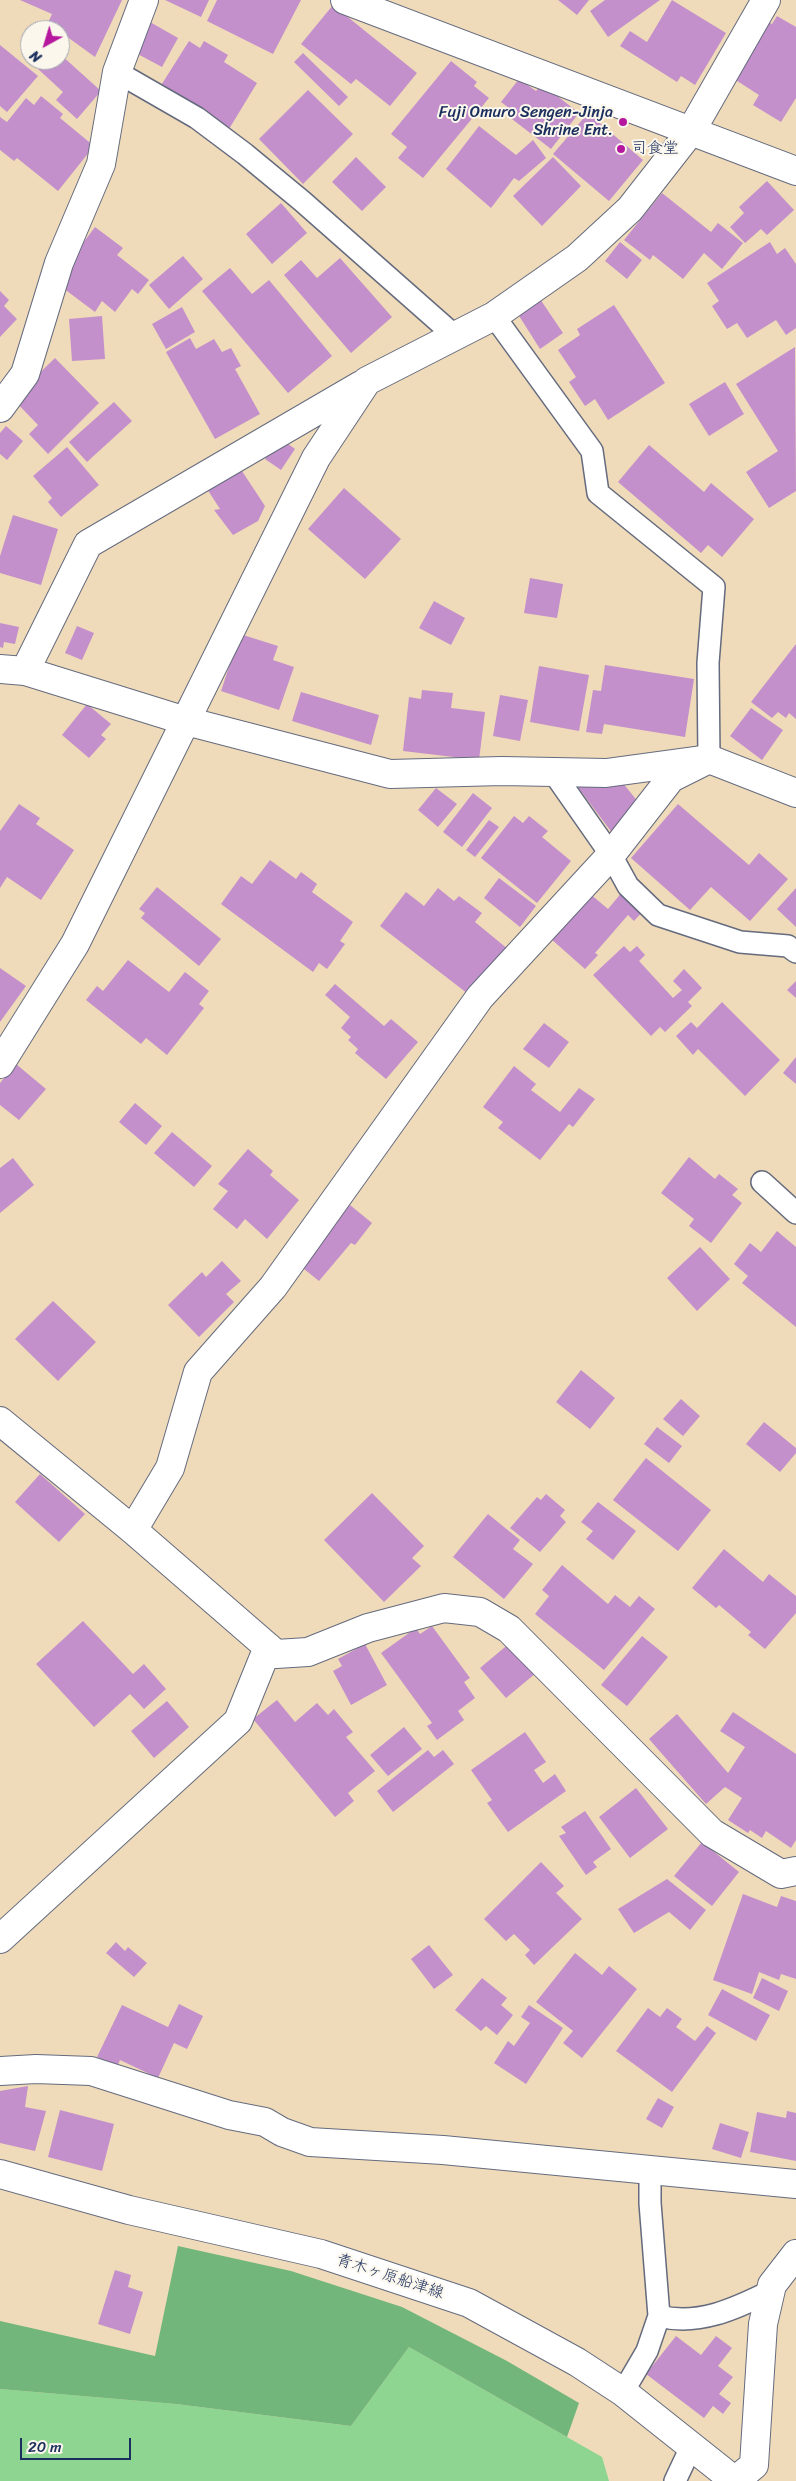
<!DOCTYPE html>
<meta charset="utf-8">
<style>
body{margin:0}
#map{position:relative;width:796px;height:2481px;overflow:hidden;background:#efdbb9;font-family:Sriracha,sans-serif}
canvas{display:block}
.north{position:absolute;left:20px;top:20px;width:50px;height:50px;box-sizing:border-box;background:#fbf7ec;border:1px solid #a1a7b3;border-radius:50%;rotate:219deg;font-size:14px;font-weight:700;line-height:20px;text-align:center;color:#1b2f5e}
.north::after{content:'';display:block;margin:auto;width:18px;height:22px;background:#b5179e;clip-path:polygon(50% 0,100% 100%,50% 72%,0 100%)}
.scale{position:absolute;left:20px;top:2438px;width:111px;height:22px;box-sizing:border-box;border:2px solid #1b2f5e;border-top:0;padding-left:6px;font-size:15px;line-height:18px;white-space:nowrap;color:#1b2f5e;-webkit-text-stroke:4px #fbf7ec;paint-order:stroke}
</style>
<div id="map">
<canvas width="796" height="2481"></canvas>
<div class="north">N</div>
<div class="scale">20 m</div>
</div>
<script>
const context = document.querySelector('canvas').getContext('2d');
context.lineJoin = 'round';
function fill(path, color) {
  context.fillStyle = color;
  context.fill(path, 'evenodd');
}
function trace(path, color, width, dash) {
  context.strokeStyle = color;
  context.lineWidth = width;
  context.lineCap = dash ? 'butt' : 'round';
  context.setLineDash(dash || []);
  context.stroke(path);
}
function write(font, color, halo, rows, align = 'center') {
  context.font = font + ' Sriracha,"Klee One",sans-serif';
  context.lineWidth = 4;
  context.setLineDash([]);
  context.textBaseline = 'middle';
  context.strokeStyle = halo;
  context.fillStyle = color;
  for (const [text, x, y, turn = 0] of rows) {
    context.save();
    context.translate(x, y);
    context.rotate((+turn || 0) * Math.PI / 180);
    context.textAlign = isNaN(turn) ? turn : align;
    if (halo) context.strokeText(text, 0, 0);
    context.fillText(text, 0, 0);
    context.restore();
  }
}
const green = new Path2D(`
 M409,2347L602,2457L609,2481H0V2389L176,2404L351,2426Z`);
const forest = new Path2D(`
 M178,2246L291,2271L402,2307L507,2361L579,2403L567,2437L409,2347L351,2426L176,2404L0,2389V2321L155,2356Z`);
const building = new Path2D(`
 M20,0H122L95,57L48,23L52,14Z
 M165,0H209L201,17Z
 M217,0H301L273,54L207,21Z
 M558,0H589L577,15Z
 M605,0H660L608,37L590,11Z
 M672,0L726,33L695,85L681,76L677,82L620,46L630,31L647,42Z
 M333,5L417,73L390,106L356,79L351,84L301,44Z
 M777,16L796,27V98L781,122L753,105L759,95L731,77L766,21L772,24Z
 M150,22L178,38L162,67L134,52Z
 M189,41L200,48L204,41L228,55L224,62L257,83L229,129L160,87Z
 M0,45L38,76L7,112L0,106Z
 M303,53L348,97L339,106L294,62Z
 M60,54L101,91L77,119L56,100L63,92L38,69L46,60H60Z
 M451,61L477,82L474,86L489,98L423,178L398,158L407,147L391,134Z
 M519,79L536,91L542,84L579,113L551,149L508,116L513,111L501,102Z
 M308,90L353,134L303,184L259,139Z
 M41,96L63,114L60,118L94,146L58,191L17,158L14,161L0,150V117L7,122L26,98L34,105Z
 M588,113L643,160L609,201L553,154Z
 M479,126L516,155L533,140L546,158L519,181L514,178L491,208L446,169Z
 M356,157L386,187L362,211L332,182Z
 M553,157L581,186L542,226L513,196Z
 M767,181L794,210L767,235L761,229L745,243L730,227L744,213L739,207Z
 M662,193L711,232L718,223L743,243L722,269L704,253L683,279L653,255L650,260L624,240Z
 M281,203L307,233L272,264L246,234Z
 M95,227L123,248L117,255L149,280L138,294L132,289L115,312L102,301L95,312L59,285L65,267Z
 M620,242L642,260L627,279L605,261Z
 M770,242L777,254L785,248L796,264V328L786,335L776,320L747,338L737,323L727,329L712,306L719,301L707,283Z
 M183,256L203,279L169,309L149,285Z
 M340,258L392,317L351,353L284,275L301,260L317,278Z
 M230,268L252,294L269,280L332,356L288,393L202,291Z
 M0,291L9,300L4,306L17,319L0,337Z
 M538,296L563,333L540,349L516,311Z
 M614,305L665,383L608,420L595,399L585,406L569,382L576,377L558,350L580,335L577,329Z
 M182,307L195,332L166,349L152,324Z
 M102,316L105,359L72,361L69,319Z
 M190,338L196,349L214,339L222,352L231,348L241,366L235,369L260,414L215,439L166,352Z
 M795,347L796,491L769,508L746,472L778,451L736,384Z
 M55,358L99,403L48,454L29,434L38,425L13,399Z
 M725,382L744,414L709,436L689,404Z
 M114,402L132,421L87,462L69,442Z
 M6,426L23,441L7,460L0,454V433Z
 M280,438L295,449L281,470L265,459Z
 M649,445L704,492L711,483L754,519L722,557L708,545L701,553L618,482Z
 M67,447L99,485L61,517L48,502L52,498L33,476Z
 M240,468L265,506L258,521L233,535L214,510L220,509L207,489Z
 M344,488L401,539L365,579L308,529Z
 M13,515L58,529L41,585L0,573V556Z
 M530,578L563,584L557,618L524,613Z
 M434,601L465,618L451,645L419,628Z
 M0,623L19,627L15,644L4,642L3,648L0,647Z
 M77,626L94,633L82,660L65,653Z
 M240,634L278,646L273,660L294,667L279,710L221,691Z
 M796,644V719L789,713L786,718L778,712L772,718L751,702Z
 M605,665L694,679L685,737L604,724L602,734L586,732L593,690L601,691Z
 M539,666L589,675L579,731L530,722Z
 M422,690L453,693L451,708L485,712L479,760L403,751L409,697L421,699Z
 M301,692L379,715L371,745L292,721Z
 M500,695L528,700L520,741L493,736Z
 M87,704L111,724L101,735L106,739L89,758L62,735Z
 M751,708L783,730L762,760L730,736Z
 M618,777L639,803L613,834L574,782Z
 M436,788L457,804L438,827L418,810Z
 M473,793L492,808L462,847L443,832Z
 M19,804L40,818L36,824L74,850L41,900L7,877L0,888V831Z
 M678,804L749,865L759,853L788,879L750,921L711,887L690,910L631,858Z
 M514,816L523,823L529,816L548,831L542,837L571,861L537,903L481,858Z
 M489,820L499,827L475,857L466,850Z
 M270,860L296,879L301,872L317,884L312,892L353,922L340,941L345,944L327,969L319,963L313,972L221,904L241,876L252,884Z
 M499,878L536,906L520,927L484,898Z
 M157,887L221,939L199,966L141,918L145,913L139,909Z
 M438,888L454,901L459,896L482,913L475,922L509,950L472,997L380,926L406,892L424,906Z
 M796,888V927L777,909Z
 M623,891L644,910L634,921L628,915L595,953L598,955L585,969L550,938L589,893L608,909Z
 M624,946L630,952L637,946L645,955L639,961L673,998L682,990L673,981L684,969L702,988L688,1002L692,1006L665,1032L660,1027L651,1036L593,975Z
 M128,960L169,992L185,972L209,991L199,1004L204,1008L167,1055L146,1038L141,1044L86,1000L97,986L103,991Z
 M0,968L26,986L0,1022Z
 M796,981V998L787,990Z
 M335,984L384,1026L391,1019L418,1042L386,1079L355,1053L358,1049L348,1040L351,1037L341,1028L350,1017L325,995Z
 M722,1002L780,1060L745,1096L698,1049L693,1055L676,1036L691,1022L697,1028Z
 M544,1023L569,1042L549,1068L523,1049Z
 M796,1057V1084L783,1073Z
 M16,1064L46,1089L19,1120L0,1105V1083Z
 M514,1066L536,1084L531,1090L560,1112L579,1088L595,1099L573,1127L569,1124L540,1160L498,1128L503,1122L483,1107Z
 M135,1103L162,1126L146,1145L119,1122Z
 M172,1132L212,1166L194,1187L154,1153Z
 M248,1149L273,1171L270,1175L299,1200L267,1239L245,1219L237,1229L213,1209L228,1191L218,1184Z
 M689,1157L715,1179L719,1174L738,1189L732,1195L742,1203L711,1243L689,1226L694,1219L661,1193Z
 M13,1158L34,1185L0,1213V1168Z
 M350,1205L372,1223L355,1245L351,1243L319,1281L299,1265Z
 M777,1231L796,1247V1327L742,1283L748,1276L734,1264L750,1243L761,1252Z
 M700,1247L730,1279L697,1311L667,1278Z
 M222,1261L241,1281L226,1294L234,1302L199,1337L168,1305L202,1272L206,1277Z
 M53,1301L96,1342L58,1381L15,1339Z
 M581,1370L615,1398L590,1429L556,1402Z
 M681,1399L700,1416L683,1436L663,1419Z
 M764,1422L796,1448V1453L780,1472L746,1444Z
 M657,1427L682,1446L669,1463L644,1444Z
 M646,1458L711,1510L678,1551L613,1500Z
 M40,1474L85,1514L59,1542L15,1502Z
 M372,1493L424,1546L412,1558L421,1566L384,1602L324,1540Z
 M546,1494L565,1510L560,1516L566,1522L540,1552L510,1528L537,1497L541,1500Z
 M598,1502L636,1531L613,1560L586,1539L593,1531L581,1522Z
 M488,1514L520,1540L513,1549L533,1564L504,1599L453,1557Z
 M724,1549L763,1582L769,1574L796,1596V1613L765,1649L748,1635L751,1632L719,1605L716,1608L692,1588Z
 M562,1565L608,1604L615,1595L630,1607L639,1596L655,1609L604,1670L535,1614L549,1596L542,1590Z
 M83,1621L133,1674L144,1664L166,1689L144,1709L130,1694L94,1727L36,1664Z
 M432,1626L470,1678L464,1682L475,1698L458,1711L464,1720L437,1740L427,1726L432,1723L381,1653L416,1628L420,1634Z
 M642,1636L668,1657L627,1706L601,1685Z
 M511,1642L536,1673L506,1698L480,1668Z
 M365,1644L387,1685L351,1705L333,1671L342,1666L338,1659Z
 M277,1700L295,1722L317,1703L328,1715L334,1709L353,1732L346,1737L375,1771L348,1793L354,1801L335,1817L253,1719Z
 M167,1701L189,1727L154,1758L131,1731Z
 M733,1712L796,1754V1840L791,1848L766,1831L762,1838L750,1830L748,1833L728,1820L742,1798L725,1787L706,1804L649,1739L677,1714L728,1773L745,1747L720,1731Z
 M404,1727L422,1749L388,1776L370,1755Z
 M525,1732L546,1762L534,1770L543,1783L555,1774L566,1791L508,1832L487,1803L492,1800L471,1770Z
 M428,1750L434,1757L443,1750L454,1764L393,1812L377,1791Z
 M636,1788L668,1829L630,1858L599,1817Z
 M585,1811L611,1849L593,1862L597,1867L586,1875L559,1836L566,1833L561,1827Z
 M702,1842L739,1872L712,1906L674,1876Z
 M541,1862L564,1886L556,1893L582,1919L534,1965L525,1955L530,1950L514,1934L506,1941L484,1919Z
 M667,1879L706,1910L690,1930L669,1912L634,1933L618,1909Z
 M743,1894L777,1907L781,1896L796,1901V1979L781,1974L779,1980L759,1972L752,1994L713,1980Z
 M116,1942L125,1951L128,1947L147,1963L134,1977L106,1953Z
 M429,1945L453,1975L434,1989L411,1959Z
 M575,1953L602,1975L609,1966L637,1989L582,2058L563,2043L573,2031L536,2002Z
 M482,1978L507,1998L501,2005L513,2015L497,2035L486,2026L481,2031L455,2010Z
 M762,1978L788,1991L779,2011L753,1998Z
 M722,1989L770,2015L756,2041L708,2015Z
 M179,2004L203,2016L187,2049L174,2043L158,2078L120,2060L117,2067L97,2057L122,2005L168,2027Z
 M529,2005L563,2028L526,2084L494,2063L508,2041L514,2046L530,2023L521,2017Z
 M648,2008L660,2017L667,2008L682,2019L676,2027L695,2041L707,2026L716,2033L672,2092L616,2051Z
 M28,2086L25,2107L46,2111L35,2151L0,2143V2091Z
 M658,2098L674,2107L662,2128L646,2119Z
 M60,2110L114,2124L102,2171L48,2157Z
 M787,2111L796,2113V2161L750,2152L757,2112L786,2118Z
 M720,2123L749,2132L741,2158L712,2149Z
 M115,2270L131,2275L128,2287L143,2292L130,2334L98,2324Z
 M676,2336L701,2355L716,2336L732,2348L718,2366L733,2377L719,2394L731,2403L723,2414L713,2406L704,2418L646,2374Z`);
const lane = new Path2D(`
 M117,72L197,118L245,154L302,201L455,336
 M494,316L592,451L598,493L714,587L708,663L709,759
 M553,772L611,855L628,886L658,915L740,942L788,946L796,952
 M762,1182L796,1213
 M659,2316C698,2326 735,2309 771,2291
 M623,2392L647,2351L659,2316L650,2203V2170
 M675,2481L691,2447`);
const street = new Path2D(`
 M0,408L25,374L59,263L101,164L117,72L144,0
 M0,669L25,671L186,721L390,774L502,771L606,773L709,759L796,793
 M25,671L88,544L361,385
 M0,1064L75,944L316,458L367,381L494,316L577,258L630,209L691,131L766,0
 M0,1421L133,1530L276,1654L308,1652L368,1628L444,1608L480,1612L509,1629L712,1833L781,1874L796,1871
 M133,1530L170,1468L198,1372L273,1287L480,997L611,855L671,778L709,759
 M0,1939L238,1721L268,1647
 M0,2071L36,2069L91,2071L229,2115L265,2122L282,2132L310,2142L443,2150L796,2184
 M735,2481L754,2465L763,2324L772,2285L796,2254`);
const secondary = new Path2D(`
 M345,0L796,171
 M0,2174L129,2210L321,2254L469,2303L577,2362L623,2392L735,2481`);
const markers = [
 [623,122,5,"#b5179e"],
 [621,149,5,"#b5179e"]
];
const poiNames = [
 ["Fuji Omuro Sengen-Jinja",613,113],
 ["Shrine Ent.",613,131],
 ["司食堂",631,149,"left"]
];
const streetNames = [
 ["青木ヶ原船津線",390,2277,18]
];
fill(green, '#8dd591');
fill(forest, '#72b67b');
fill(building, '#c490cb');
trace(lane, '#656b7e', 24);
trace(street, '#656b7e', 30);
trace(secondary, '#656b7e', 30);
trace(lane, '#fff', 21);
trace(street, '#fff', 28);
trace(secondary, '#fff', 28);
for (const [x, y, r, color] of markers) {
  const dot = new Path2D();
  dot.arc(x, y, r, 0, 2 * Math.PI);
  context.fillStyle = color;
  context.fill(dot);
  trace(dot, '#fbf7ec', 2);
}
write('16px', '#1b2f5e', '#fbf7ec', poiNames, 'right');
write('16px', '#1b2f5e', '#fbf7ec', streetNames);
</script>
